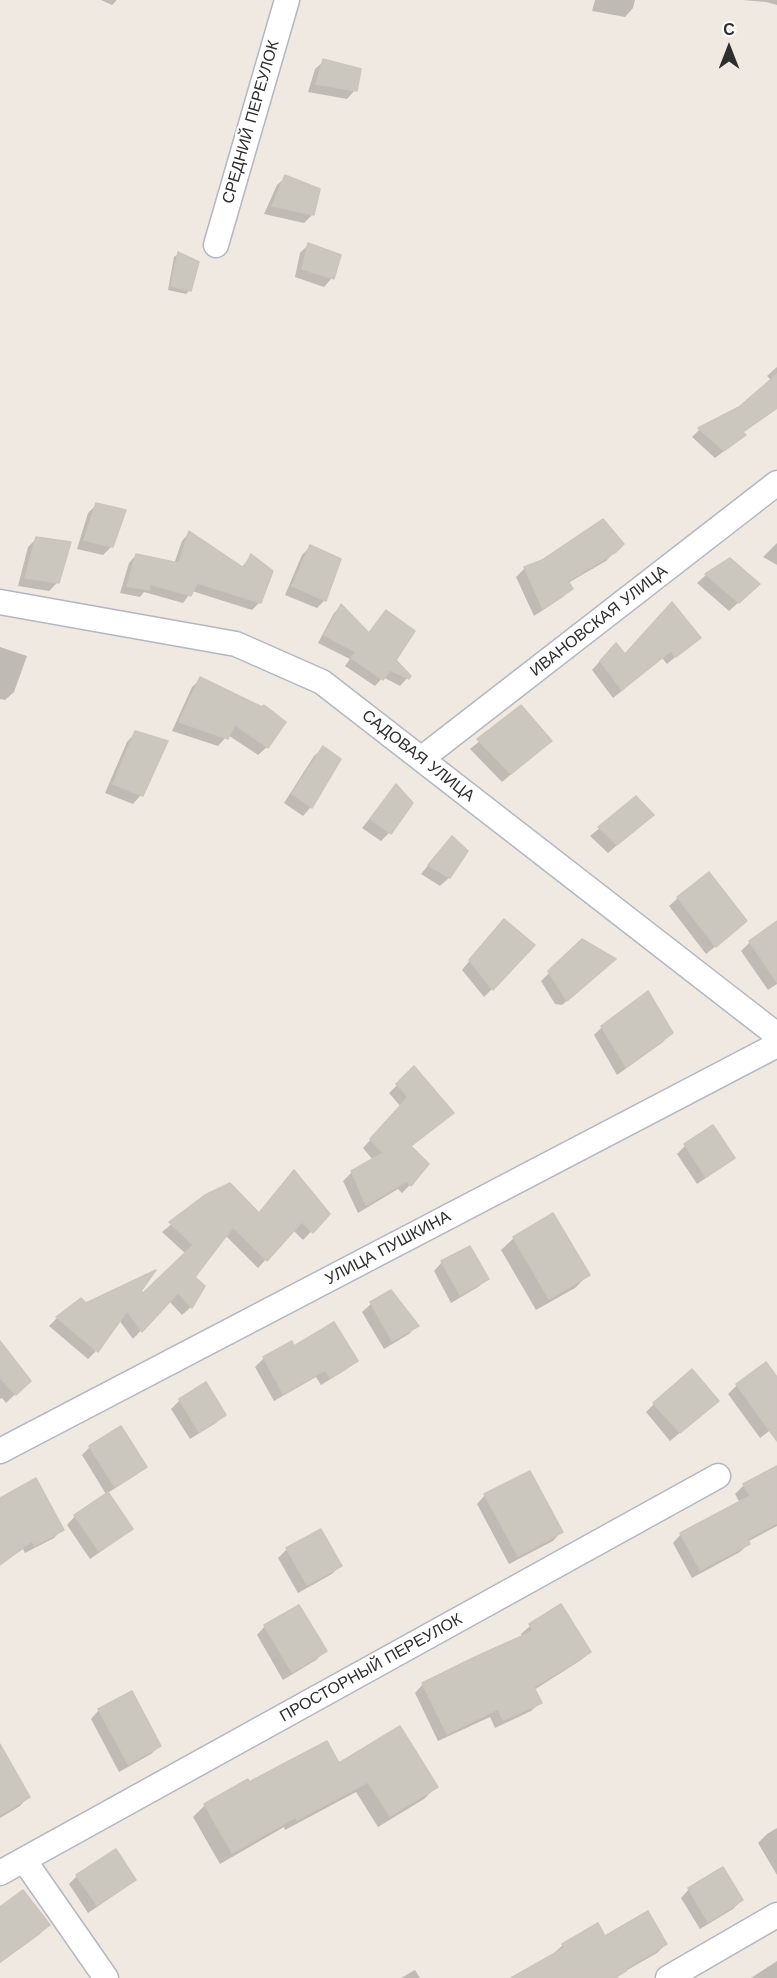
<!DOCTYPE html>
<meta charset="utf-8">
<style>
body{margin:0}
#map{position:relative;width:777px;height:1978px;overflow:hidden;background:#efe9e1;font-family:"Work Sans",sans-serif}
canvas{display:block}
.north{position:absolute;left:699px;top:18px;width:60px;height:60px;-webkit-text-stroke:4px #fff;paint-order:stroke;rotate:0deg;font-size:16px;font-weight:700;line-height:24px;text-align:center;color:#2e2e2e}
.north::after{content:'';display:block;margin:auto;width:21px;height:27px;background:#2e2e2e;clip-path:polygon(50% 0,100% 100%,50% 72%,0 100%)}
</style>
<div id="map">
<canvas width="777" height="1978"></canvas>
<div class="north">С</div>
</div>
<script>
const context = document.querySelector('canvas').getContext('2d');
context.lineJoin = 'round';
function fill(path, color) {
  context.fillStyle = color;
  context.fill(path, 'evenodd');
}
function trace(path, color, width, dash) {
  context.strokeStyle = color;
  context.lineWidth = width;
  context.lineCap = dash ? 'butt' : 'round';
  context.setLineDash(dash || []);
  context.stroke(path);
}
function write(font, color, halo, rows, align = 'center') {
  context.font = font + ' "Work Sans",sans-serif';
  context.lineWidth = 4.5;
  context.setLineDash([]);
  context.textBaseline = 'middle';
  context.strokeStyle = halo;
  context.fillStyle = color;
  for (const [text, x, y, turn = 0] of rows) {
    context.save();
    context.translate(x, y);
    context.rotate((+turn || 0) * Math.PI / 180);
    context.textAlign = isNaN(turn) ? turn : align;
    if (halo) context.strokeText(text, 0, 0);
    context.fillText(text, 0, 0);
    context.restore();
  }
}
const shadow = new Path2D(`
 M101,0H117L112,5Z
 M595,0H635L633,8L625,17L592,11Z
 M742,0H777V5L766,2Z
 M324,61L355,90L347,99L308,92L315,69Z
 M286,177L318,190L312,215L304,223L264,214L277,185Z
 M309,244L332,278L324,287L295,277L300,253Z
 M178,254L190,290L186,294L168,290L174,257Z
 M777,367V408L742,433L744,435L736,442L715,458L692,437L699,430L740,408L772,381L767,376Z
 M97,504L112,546L103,555L77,549L88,513Z
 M189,533L241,568L251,556L271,571L259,603L252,610L192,591L183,603L144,592L140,597L120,593L129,563L136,555L174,564L182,541Z
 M37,538L58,582L49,591L18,586L28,547Z
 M777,543V565L763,557Z
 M622,544L606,561L568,583L571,588L563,597L534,616L516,577L525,568Z
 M310,547L325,600L317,608L285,595L302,555Z
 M730,560L750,592L729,611L697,583L706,575Z
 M341,606L368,634L386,612L394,660L409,676L400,686L383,677L375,686L345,666L350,659L318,643L334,613Z
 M699,637L667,664L662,658L613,698L592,670L607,653L624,655Z
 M0,647L27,656L14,692L5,700L0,699Z
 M201,679L267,747L258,755L228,735L218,746L172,731L192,687Z
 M521,707L550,741L502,782L470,749Z
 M135,733L141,795L133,804L105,793L127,742Z
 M323,748L311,807L303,816L284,803L314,756Z
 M396,786L389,833L381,841L362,828Z
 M636,798L652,815L608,853L590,836Z
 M444,846L466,851L449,878L440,886L421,874Z
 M678,898L737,929L706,954L669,906Z
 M777,923V984L768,990L741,951L750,942Z
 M496,929L492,989L484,997L462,970Z
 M582,941L605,968L562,1005L555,1004L541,981Z
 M602,1027L671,1033L663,1042L617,1075L594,1035Z
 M414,1069L443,1121L410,1147V1185L402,1193L398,1189L358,1213L343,1181L352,1172L373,1160L363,1148L401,1107L389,1093Z
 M685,1146L733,1158L724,1166L697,1184L677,1154Z
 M286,1180L328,1214L303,1240L293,1230L258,1268L225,1235L193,1277L203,1286L191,1307L182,1315L169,1301L133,1339L119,1320L96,1351L88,1359L49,1326L57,1318L85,1305L140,1291L143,1295L186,1254L162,1232L205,1197L258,1214Z
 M514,1238L588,1275L575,1288L536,1310L501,1250Z
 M442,1262L487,1279L478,1287L451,1303L434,1271Z
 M371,1304L417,1326L409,1334L384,1349L362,1312Z
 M0,1344L29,1381L6,1403L2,1398L0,1399Z
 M294,1348L356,1361L347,1369L321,1385L316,1377L274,1401L255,1367L264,1358Z
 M766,1364L777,1380V1425L760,1438L728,1394L737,1385Z
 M206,1384L224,1415L216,1423L190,1439L171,1409L180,1400Z
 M654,1404L708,1409L670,1441L646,1412Z
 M90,1447L145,1466L136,1475L106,1494L131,1529L122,1537L90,1559L67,1525L75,1516L106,1494L82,1455Z
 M777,1470V1526L747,1542L748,1544L740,1552L692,1578L673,1543L681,1534L740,1503L735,1494L744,1485Z
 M485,1495L561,1532L553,1541L509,1564L477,1504Z
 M0,1500L62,1529L54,1538L25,1553L23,1549L0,1565Z
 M321,1531L340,1566L332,1574L298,1593L278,1558L287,1549Z
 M561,1606L590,1652L581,1660L534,1690L540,1703L531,1711L495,1728L490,1717L438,1741L415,1693L423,1684L523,1637L521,1634L530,1626Z
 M265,1626L325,1651L316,1660L283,1680L257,1635Z
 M99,1710L160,1746L151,1754L119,1772L91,1719Z
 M0,1751L28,1797L20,1806L0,1818Z
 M338,1765L436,1787L424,1799L378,1827L356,1792L285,1830L284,1827L220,1864L193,1817L205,1805L247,1781L249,1784Z
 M777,1828V1875L758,1843L767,1834Z
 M77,1876L134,1879L125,1888L88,1913L69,1884Z
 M689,1889L742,1900L733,1909L700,1929L681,1898Z
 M0,1909L48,1925L40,1934L0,1963Z
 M666,1944L657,1953L622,1973L617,1978H514L555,1955L554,1953L563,1945Z
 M777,1961V1978H751Z
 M415,1970L420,1978H401Z`);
const building = new Path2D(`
 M323,59L361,69L357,91L316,84Z
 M285,175L320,189L314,215L272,206Z
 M308,243L341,255L334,279L302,269Z
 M178,252L199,262L191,291L171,286Z
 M777,374V408L743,432L746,435L724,451L698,428L739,407Z
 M96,503L126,510L113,547L84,540Z
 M603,519L624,544L616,552L568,581L573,589L543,609L524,567L542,560Z
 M189,531L244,568L251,554L273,571L261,603L197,583L191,596L150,584L149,590L127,586L136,554L179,563Z
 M36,537L71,542L59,583L25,578Z
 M310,545L341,559L326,601L292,586Z
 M730,558L760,584L739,603L705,574Z
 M672,602L701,638L676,657L671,651L622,690L600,661L616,643L625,654Z
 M341,604L369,633L386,610L415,631L396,660L411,676L409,679L390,670L383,680L351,658L356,652L324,635Z
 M200,677L262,707L264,705L286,722L268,748L235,725L228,739L179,722Z
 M521,705L552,741L511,774L477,739Z
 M135,731L168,741L143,796L113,784Z
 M323,746L341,759L312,808L292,794Z
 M396,784L413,803L391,834L370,819Z
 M636,796L654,815L617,845L598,827Z
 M452,836L468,851L450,878L428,865Z
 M709,872L747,921L716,947L677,897Z
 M504,919L535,945L493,990L469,960Z
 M777,921V982L749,941Z
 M582,939L616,959L567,1001L548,971Z
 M648,991L673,1033L626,1067L601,1026Z
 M414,1066L454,1113L411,1146L429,1164L411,1186L407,1181L366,1205L351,1171L383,1153L370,1139L408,1097L396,1084Z
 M713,1125L735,1158L706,1177L684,1144Z
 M294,1170L330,1214L313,1233L302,1222L267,1261L233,1227L195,1277L205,1286L192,1308L178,1293L142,1332L127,1311L98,1352L56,1317L81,1298L86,1303L156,1270L141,1291L143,1293L193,1245L169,1222L205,1195L230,1183L259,1213Z
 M553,1213L590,1275L549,1299L513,1237Z
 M470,1246L489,1279L460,1295L441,1261Z
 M391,1290L419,1326L392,1341L370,1302Z
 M334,1322L358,1361L330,1378L325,1370L283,1394L263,1357L292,1341L294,1346Z
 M0,1341L31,1381L16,1395L0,1378Z
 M766,1362L777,1377V1441L736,1384Z
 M692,1369L719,1401L680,1433L653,1403Z
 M206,1382L226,1415L199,1432L179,1399Z
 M121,1426L147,1467L115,1487L89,1446Z
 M777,1466V1523L747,1539L750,1544L700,1570L680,1533L750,1496L743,1484Z
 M530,1471L563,1532L518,1556L484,1494Z
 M36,1478L64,1530L34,1546L32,1541L0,1565V1498Z
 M108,1492L133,1529L99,1551L74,1515Z
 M321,1529L342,1566L307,1585L286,1548Z
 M561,1604L591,1652L534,1687L542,1703L503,1720L498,1709L447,1734L422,1683L475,1657L533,1631L529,1624Z
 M299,1605L327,1651L292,1672L264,1625Z
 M132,1691L161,1746L128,1764L98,1709Z
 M400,1726L438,1787L390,1816L368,1782L297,1820L296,1817L232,1853L204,1804L248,1779L249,1782L327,1741L339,1763Z
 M0,1744L30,1797L0,1815Z
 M116,1849L136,1880L97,1905L76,1875Z
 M723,1867L743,1900L708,1922L688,1888Z
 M23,1890L50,1925L0,1962V1907Z
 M648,1911L667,1944L625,1969L626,1971L614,1978H511L564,1948L562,1944L598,1923L605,1936Z`);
const street = new Path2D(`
 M216,245L287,0
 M0,602L236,644L322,682L777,1035
 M421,759L777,483
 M0,1451L777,1045
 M24,1860L106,1978
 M0,1873L718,1476
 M668,1978L777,1915`);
const streetNames = [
 ["СРЕДНИЙ ПЕРЕУЛОК",251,122,-74],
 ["ИВАНОВСКАЯ УЛИЦА",599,621,-38],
 ["САДОВАЯ УЛИЦА",418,756,38],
 ["УЛИЦА ПУШКИНА",388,1248,-28],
 ["ПРОСТОРНЫЙ ПЕРЕУЛОК",371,1668,-29]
];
fill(shadow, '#0003');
fill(building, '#cbc7bf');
trace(building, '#cbc5ba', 1.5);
trace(street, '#b4b7c1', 27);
trace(street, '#fff', 24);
write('16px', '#2e2e2e', '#fff', streetNames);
</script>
